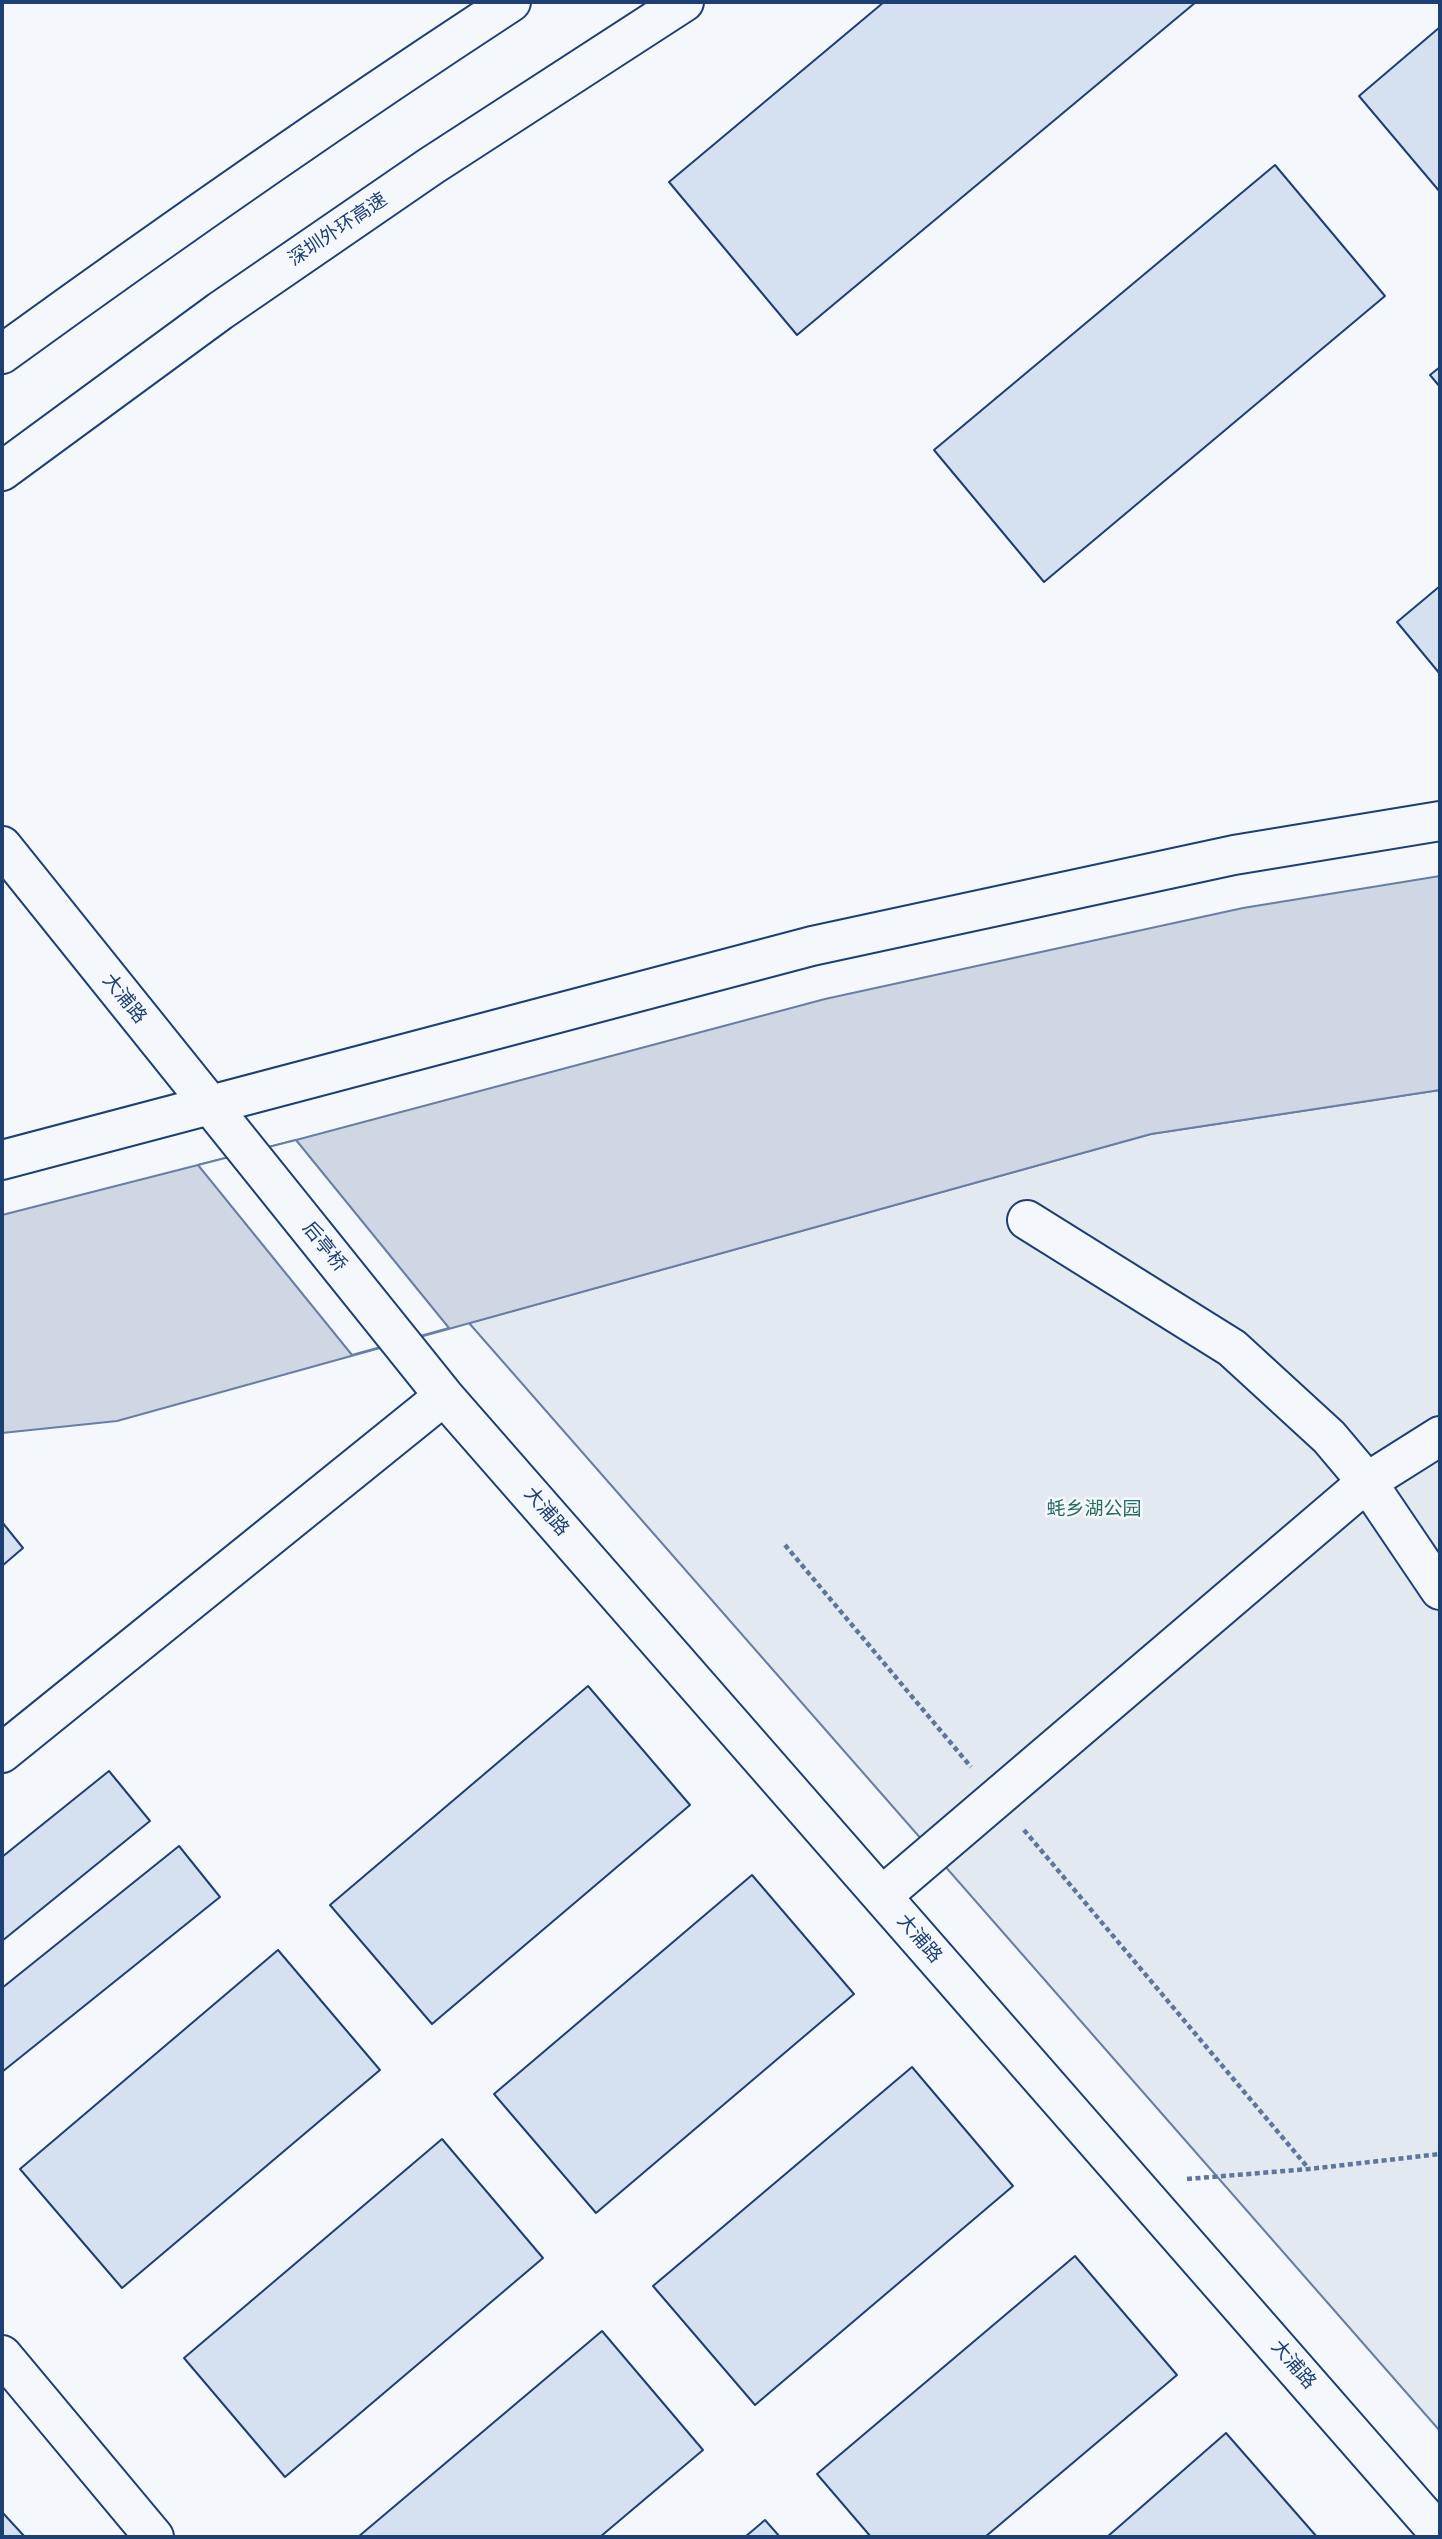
<!DOCTYPE html>
<meta charset="utf-8">
<style>
body{margin:0}
#map{position:relative;width:1442px;height:2539px;overflow:hidden;background:#f4f7fb;font-family:"Space Grotesk",sans-serif}
canvas{display:block}
.frame{position:absolute;inset:0;border:4px solid #1d3f73;pointer-events:none}
</style>
<div id="map">
<canvas width="1442" height="2539"></canvas>
<div class="frame"></div>
</div>
<script>
const context = document.querySelector('canvas').getContext('2d');
context.lineJoin = 'round';
function fill(path, color) {
  context.fillStyle = color;
  context.fill(path, 'evenodd');
}
function trace(path, color, width, dash) {
  context.strokeStyle = color;
  context.lineWidth = width;
  context.lineCap = dash ? 'butt' : 'round';
  context.setLineDash(dash || []);
  context.stroke(path);
}
function write(font, color, halo, rows, align = 'center') {
  context.font = font + ' "Space Grotesk","Noto Sans SC",sans-serif';
  context.lineWidth = 5;
  context.setLineDash([]);
  context.textBaseline = 'middle';
  context.strokeStyle = halo;
  context.fillStyle = color;
  for (const [text, x, y, turn = 0] of rows) {
    context.save();
    context.translate(x, y);
    context.rotate((+turn || 0) * Math.PI / 180);
    context.textAlign = isNaN(turn) ? turn : align;
    if (halo) context.strokeText(text, 0, 0);
    context.fillText(text, 0, 0);
    context.restore();
  }
}
const green = new Path2D(`
 M1440,1090V2431L469,1323L1151,1134Z`);
const water = new Path2D(`
 M1440,876V1090L1151,1134L117,1421L2,1433V1215L296,1140L825,999L1243,908Z`);
const pier = new Path2D(`
 M296,1140L449,1328L352,1355L198,1165Z`);
const building = new Path2D(`
 M884,2H1196L797,335L669,182Z
 M1440,27V192L1359,96Z
 M1275,165L1385,296L1044,582L934,450Z
 M1440,367V387L1430,375Z
 M1440,586V674L1397,622Z
 M2,1522L23,1548L2,1566Z
 M588,1686L690,1805L432,2024L330,1905Z
 M109,1771L150,1821L2,1941V1857Z
 M179,1846L220,1897L2,2072V1988Z
 M752,1875L854,1994L596,2213L494,2094Z
 M278,1950L380,2070L122,2288L20,2169Z
 M912,2067L1013,2186L755,2405L653,2286Z
 M442,2139L543,2258L285,2477L184,2358Z
 M1075,2256L1177,2375L985,2537H871L817,2474Z
 M602,2331L703,2450L600,2537H358Z
 M1226,2433L1317,2537H1107Z
 M2,2512L25,2537H2Z
 M765,2520L780,2537H745Z`);
const path = new Path2D(`
 M785,1545L971,1767
 M1024,1830L1309,2169
 M1187,2179L1309,2169L1440,2154`);
const minor = new Path2D(`
 M2,846L444,1396L1440,2534
 M2,1160L812,946L1234,855L1440,821
 M1027,1220L1232,1348L1329,1437L1367,1482L1440,1590
 M2,1753L444,1396
 M882,1896L1367,1482L1440,1436
 M2,2355L154,2537`);
const highway = new Path2D(`
 M2,354C169,233 338,115 511,2
 M2,471L220,311L431,166L684,2`);
const streetNames = [
 ["深圳外环高速",338,230,-34],
 ["大浦路",124,999,51],
 ["后亭桥",324,1247,51],
 ["大浦路",546,1512,49],
 ["大浦路",919,1939,49],
 ["大浦路",1293,2365,49]
];
const parkNames = [
 ["蚝乡湖公园",1094,1510]
];
fill(green, '#e3e9f0');
trace(green, '#687fa3', 2);
fill(water, '#cfd7e4');
trace(water, '#687fa3', 2);
fill(pier, '#f4f7fb');
trace(pier, '#687fa3', 2);
fill(building, '#d5e0f0');
trace(building, '#1d3f73', 2);
trace(minor, '#1d3f73', 42);
trace(highway, '#1d3f73', 42);
trace(path, '#5e769c', 4.5, [5, 3.5]);
trace(minor, '#f4f7fb', 38);
trace(highway, '#f4f7fb', 38);
write('19px', '#1d3f73', '#f4f7fb', streetNames);
write('19px', '#2c6c60', '#f4f7fb', parkNames);
</script>
